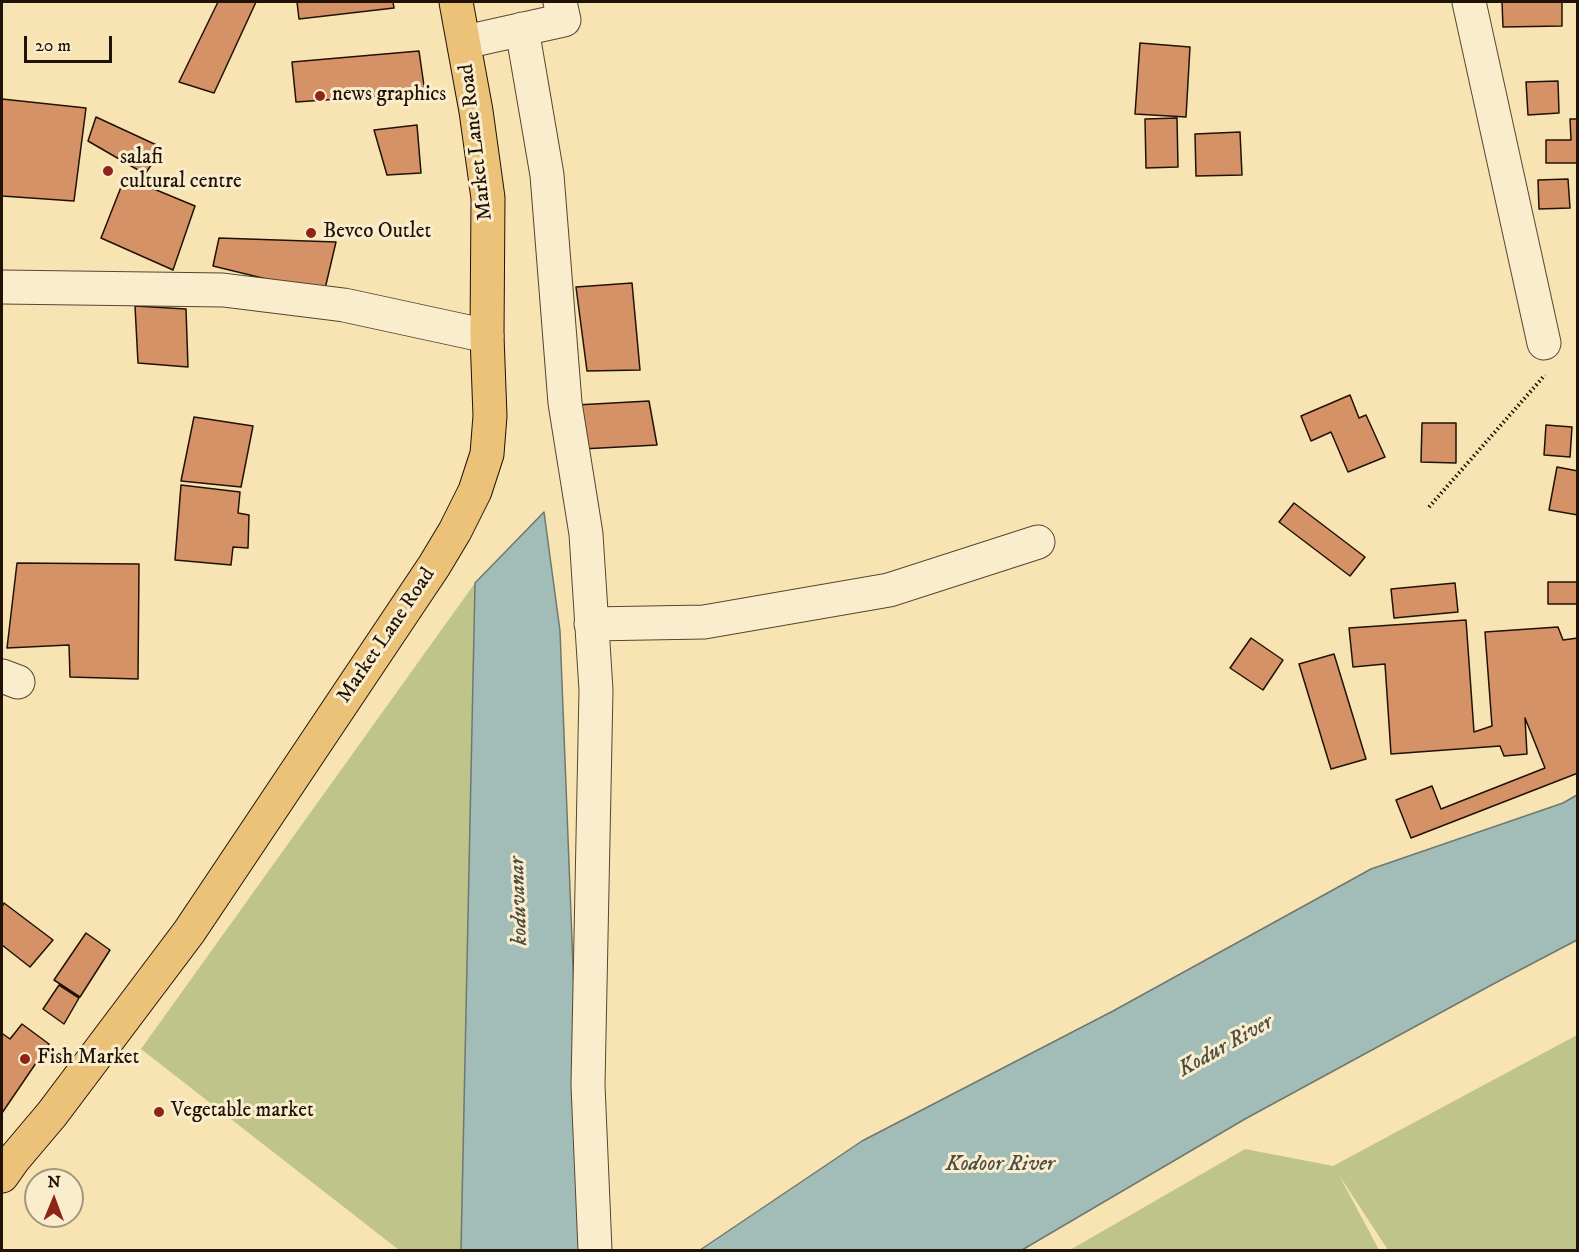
<!DOCTYPE html>
<style>
body{margin:0}
#map{position:relative;width:1579px;height:1252px;overflow:hidden;background:#f7e4b2;font-family:"IM FELL DW Pica",serif}
canvas{display:block}
.frame{position:absolute;inset:0;border:3px solid #211207;pointer-events:none}
.north{position:absolute;left:24px;top:1168px;width:60px;height:60px;box-sizing:border-box;background:#faedcd;border:2px solid #a3957e;border-radius:50%;rotate:1deg;font-size:16px;font-weight:700;line-height:24px;text-align:center;color:#211207}
.north::after{content:'';display:block;margin:auto;width:21px;height:27px;background:#8f2418;clip-path:polygon(50% 0,100% 100%,50% 72%,0 100%)}
.scale{position:absolute;left:24px;top:36px;width:88px;height:27px;box-sizing:border-box;border:3px solid #211207;border-top:0;padding-left:8px;font-size:18px;line-height:21px;white-space:nowrap;color:#211207;-webkit-text-stroke:4px #faedcd;paint-order:stroke}
</style>
<div id="map">
<canvas width="1579" height="1252"></canvas>
<div class="frame"></div>
<div class="north">N</div>
<div class="scale">20 m</div>
</div>
<script>
const context = document.querySelector('canvas').getContext('2d');
context.lineJoin = 'round';
function fill(path, color) {
  context.fillStyle = color;
  context.fill(path, 'evenodd');
}
function trace(path, color, width, dash) {
  context.strokeStyle = color;
  context.lineWidth = width;
  context.lineCap = dash ? 'butt' : 'round';
  context.setLineDash(dash || []);
  context.stroke(path);
}
function write(font, color, halo, rows, align = 'center') {
  context.font = font + ' "IM FELL DW Pica",serif';
  context.lineWidth = 6;
  context.setLineDash([]);
  context.textBaseline = 'middle';
  context.strokeStyle = halo;
  context.fillStyle = color;
  for (const [text, x, y, turn = 0] of rows) {
    context.save();
    context.translate(x, y);
    context.rotate((+turn || 0) * Math.PI / 180);
    context.textAlign = isNaN(turn) ? turn : align;
    if (halo) context.strokeText(text, 0, 0);
    context.fillText(text, 0, 0);
    context.restore();
  }
}
const green = new Path2D(`
 M475,583L461,1250H399L141,1049Z
 M1577,1035V1250H1388L1339,1175L1379,1250H1070L1245,1149L1333,1166Z`);
const water = new Path2D(`
 M544,512L560,631L584,1250H461L475,583Z
 M1577,795V940L1497,982L1245,1119L1022,1250H700L862,1141L1113,1011L1371,869L1563,803Z`);
const building = new Path2D(`
 M218,2H256L214,93L179,82Z
 M297,2H393L394,8L299,19Z
 M1502,2H1562V26L1503,27Z
 M1140,43L1190,47L1186,117L1135,114Z
 M419,51L425,93L296,102L292,62Z
 M1558,81L1559,113L1528,115L1526,82Z
 M2,99L86,108L74,201L2,196Z
 M96,117L163,148L145,174L88,141Z
 M1177,118L1178,167L1146,168L1145,119Z
 M1570,119H1578V163H1546V140H1571Z
 M417,125L421,173L387,175L374,130Z
 M1240,132L1242,175L1196,176L1195,134Z
 M125,177L195,206L173,270L101,238Z
 M1568,179L1570,208L1539,209L1538,180Z
 M219,238L336,242L324,293L213,266Z
 M632,283L640,370L587,371L576,287Z
 M135,306L186,309L188,367L138,363Z
 M1350,395L1359,418L1366,415L1385,457L1348,472L1331,432L1311,441L1301,416Z
 M649,401L657,445L582,449L576,405Z
 M194,417L253,426L241,487L181,481Z
 M1422,423H1456V463L1421,462Z
 M1546,425L1572,427L1570,457L1544,455Z
 M1557,467L1578,471V515L1549,510Z
 M181,485L240,492L238,513L249,515L248,548L233,547L231,565L175,560Z
 M1294,503L1365,557L1350,576L1279,522Z
 M17,563L139,564L138,679L70,677L69,645L7,648Z
 M1548,582H1578V604H1548Z
 M1455,583L1458,612L1394,618L1391,589Z
 M1466,620L1474,732L1492,726L1485,632L1558,627L1563,640L1578,638V773L1411,838L1396,800L1432,786L1441,809L1545,768L1525,718L1527,754L1504,756L1500,746L1391,754L1385,664L1353,667L1349,628Z
 M1251,638L1283,660L1263,690L1230,668Z
 M1334,654L1366,759L1331,769L1299,664Z
 M4,903L53,940L30,967L2,945V907Z
 M86,933L110,950L80,997L54,980Z
 M59,985L79,998L64,1024L43,1009Z
 M22,1024L49,1044L2,1113V1035L3,1034L10,1039Z`);
const path = new Path2D(`
 M1429,507L1545,375`);
const minor = new Path2D(`
 M1469,2L1544,343
 M522,29L547,175L565,403L586,534L596,690L588,1085L595,1250
 M465,42L564,20L560,2
 M2,287L223,290L344,305L487,336
 M591,624L704,622L889,590L1038,542
 M2,676L18,682`);
const major = new Path2D(`
 M2,1176L14,1159L52,1114L189,932L434,566L455,531L475,491L487,454L490,416L487,336L488,198L476,111L456,2`);
const markers = [
 [320,96,6,"#8f2418"],
 [108,171,6,"#8f2418"],
 [311,233,6,"#8f2418"],
 [25,1059,6,"#8f2418"],
 [159,1112,6,"#8f2418"]
];
const poiNames = [
 ["news graphics",332,96],
 ["salafi",120,159],
 ["cultural centre",120,183],
 ["Bevco Outlet",323,233],
 ["Fish Market",37,1059],
 ["Vegetable market",171,1112]
];
const streetNames = [
 ["Market Lane Road",477,142,-97],
 ["Market Lane Road",387,636,-56]
];
const waterNames = [
 ["koduvanar",520,901,-92],
 ["Kodur River",1226,1047,-29],
 ["Kodoor River",1000,1165]
];
fill(green, '#bec48a');
fill(water, '#a2bcb7');
trace(water, '#6e7871', 1.5);
fill(building, '#d49266');
trace(building, '#211207', 1.5);
trace(minor, '#564632', 35);
trace(major, '#211207', 35);
trace(path, '#211207', 4, [1.5, 3]);
trace(minor, '#faedcd', 33);
trace(major, '#ecc279', 33);
for (const [x, y, r, color] of markers) {
  const dot = new Path2D();
  dot.arc(x, y, r, 0, 2 * Math.PI);
  context.fillStyle = color;
  context.fill(dot);
  trace(dot, '#faedcd', 2);
}
write('21px', '#211207', '#faedcd', poiNames, 'left');
write('21px', '#211207', '#faedcd', streetNames);
write('italic 22px', '#4e4e45', '#faedcd', waterNames);
</script>
